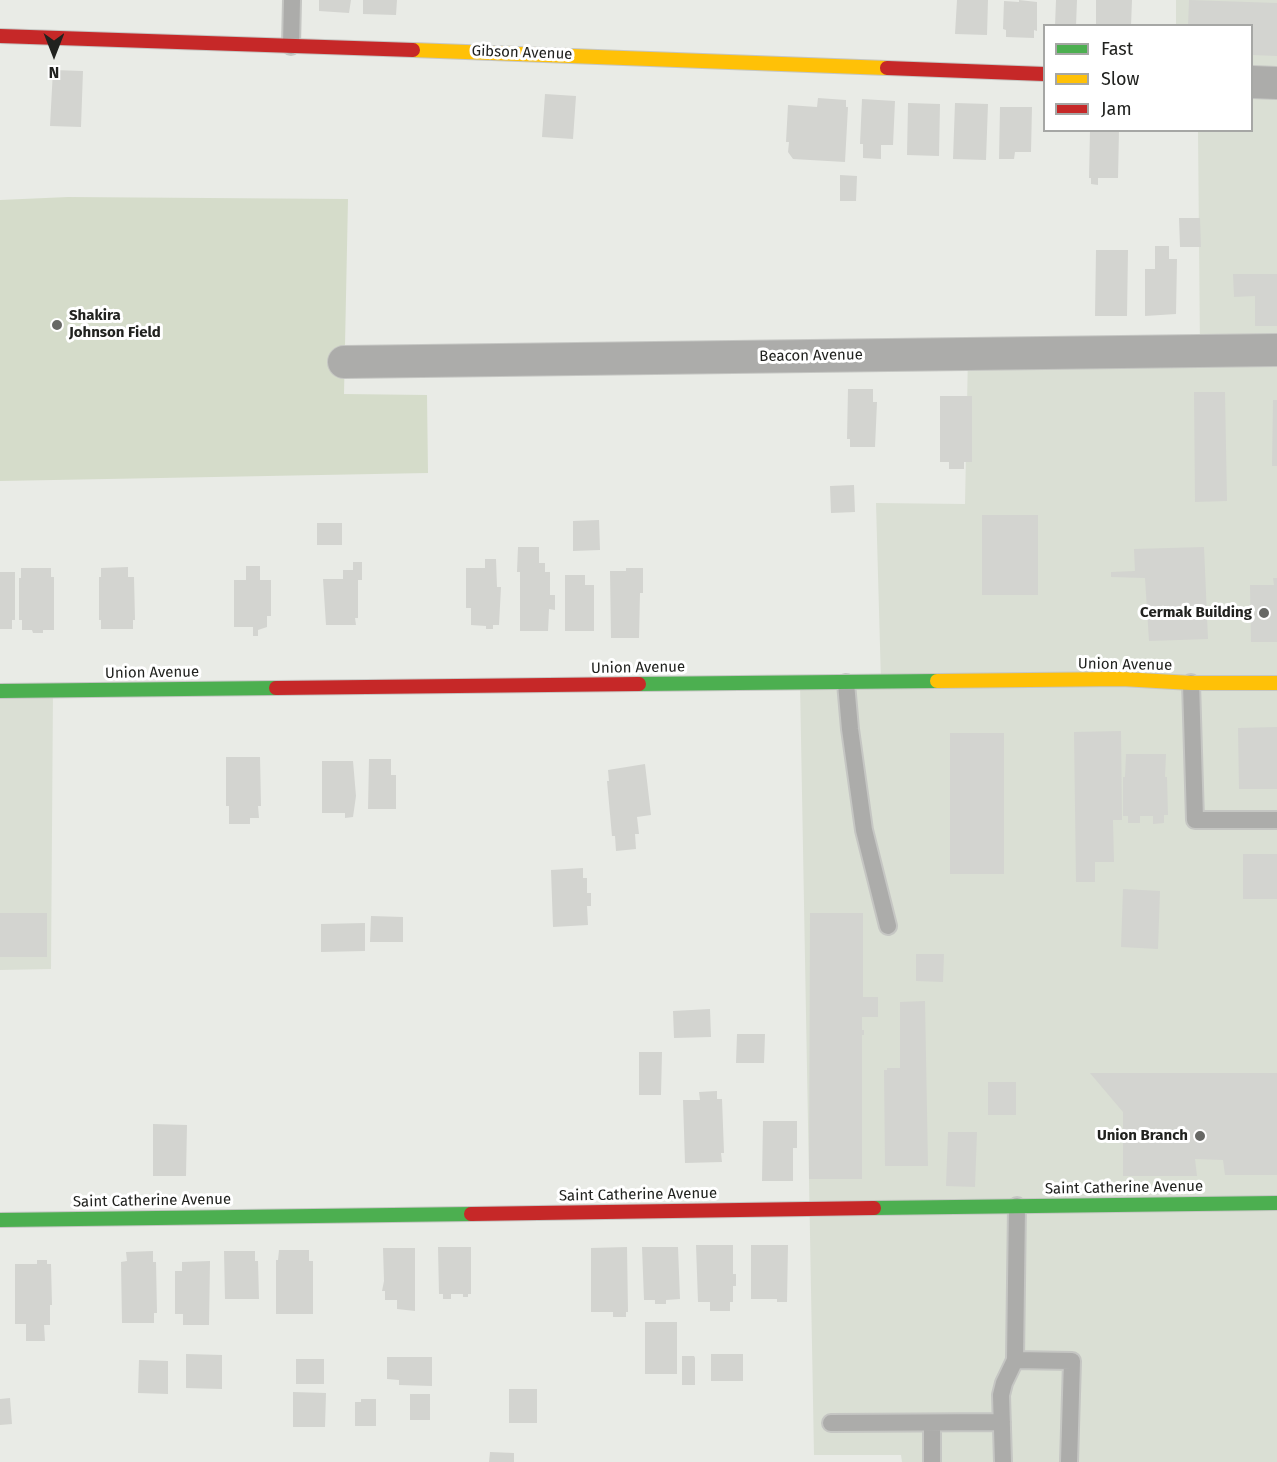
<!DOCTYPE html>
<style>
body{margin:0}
#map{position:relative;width:1277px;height:1462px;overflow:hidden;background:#e9ebe6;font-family:"Fira Sans",sans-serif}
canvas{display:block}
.legend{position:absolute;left:1043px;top:24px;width:210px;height:108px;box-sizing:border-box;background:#fff;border:2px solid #a6a7a5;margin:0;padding:8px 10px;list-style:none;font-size:18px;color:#21221f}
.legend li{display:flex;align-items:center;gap:12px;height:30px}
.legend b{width:30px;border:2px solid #a6a7a5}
.north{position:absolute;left:24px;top:24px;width:60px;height:60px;-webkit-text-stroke:4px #fff;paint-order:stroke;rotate:180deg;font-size:16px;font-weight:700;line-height:24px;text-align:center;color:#21221f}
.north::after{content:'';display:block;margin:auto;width:21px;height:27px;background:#21221f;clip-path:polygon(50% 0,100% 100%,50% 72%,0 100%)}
</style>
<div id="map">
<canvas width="1277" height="1462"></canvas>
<ul class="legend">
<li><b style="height:8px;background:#4caf50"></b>Fast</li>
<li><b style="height:8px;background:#ffc107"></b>Slow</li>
<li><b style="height:8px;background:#c62828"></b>Jam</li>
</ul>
<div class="north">N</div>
</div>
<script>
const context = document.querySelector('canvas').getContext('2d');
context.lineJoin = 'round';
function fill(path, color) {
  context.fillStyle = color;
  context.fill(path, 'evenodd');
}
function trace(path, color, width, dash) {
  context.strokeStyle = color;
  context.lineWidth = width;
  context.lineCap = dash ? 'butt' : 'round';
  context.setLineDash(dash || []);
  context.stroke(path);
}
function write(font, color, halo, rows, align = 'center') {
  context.font = font + ' "Fira Sans",sans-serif';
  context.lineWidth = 6;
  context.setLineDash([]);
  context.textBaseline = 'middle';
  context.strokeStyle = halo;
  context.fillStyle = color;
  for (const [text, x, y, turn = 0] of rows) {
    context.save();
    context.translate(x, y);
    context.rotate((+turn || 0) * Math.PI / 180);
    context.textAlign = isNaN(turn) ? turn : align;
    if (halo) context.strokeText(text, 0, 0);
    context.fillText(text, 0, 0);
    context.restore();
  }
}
const built = new Path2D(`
 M1176,0H1277V1462H902L901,1455H814L800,683L881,682L876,503L965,504L968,354L1200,351L1198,131L1252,130V26L1176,25Z
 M53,690L51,969L0,970V691Z`);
const green = new Path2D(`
 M68,197L348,199L344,394L427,395L428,473L0,481V200Z`);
const building = new Path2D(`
 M319,0H351L349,13L319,11Z
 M363,0H397L396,15L363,14Z
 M957,0H988L987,35L955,34Z
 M1019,0L1037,2V31L1034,30V38L1006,37V30L1003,29L1004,1L1019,2Z
 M1056,0H1077L1076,26H1055Z
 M1096,0H1132L1131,26H1096Z
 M1189,0L1277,3V56L1252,55V26H1188Z
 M53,70L83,71L81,127L50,126Z
 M545,94L576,96L573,139L542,137Z
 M818,98L846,100V107H848L845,162L793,159L788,152L789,142H786L788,105L817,107Z
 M862,99L895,101L893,145H881V159L863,158V144H860Z
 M908,103L940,104L939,156L907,155Z
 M955,103L988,104L986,160L953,159Z
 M1000,107H1032L1031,152H1015L1014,159H999Z
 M1090,130H1119L1118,178H1098V185L1091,184V178H1089Z
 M840,175L857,176L856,201H840Z
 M1179,218H1200L1201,247H1180Z
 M1155,246H1169V259H1177L1176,314L1145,316V269H1155Z
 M1096,250H1128L1127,316H1095Z
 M1233,274H1277V326H1255V296L1234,297Z
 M848,389H873V402H877L875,447H850V439H847Z
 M1194,392H1225L1227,501L1195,502Z
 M940,396H972V462H964V469H949V462H940Z
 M1273,400H1277V466H1272Z
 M854,485L855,512L831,513L830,486Z
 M982,515H1038V595H982Z
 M599,520L600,550L573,551V521Z
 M317,523H342V545H317Z
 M518,547H539V563H545V572H550V595H555V610L549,609L548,631H520V572H517Z
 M1204,547L1208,639L1149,641L1145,578L1111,577V572L1135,571L1134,549Z
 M485,559H496L497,587H501L499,625H493V629H486V626L471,625V608H466V568H485Z
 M353,562H362V580H358V618H355L356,625H326L323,579H343V570H353Z
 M246,566H260V580H271V616H267V627L258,630V636H253V627H234V580H246Z
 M128,567V577H134L135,620H133V629H101V620H99V577H101V568Z
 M21,568H51V577H54V630H43V633H33L32,630H22V620H19V578H21Z
 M626,568H643V593H640L639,638H611L610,571H626Z
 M0,572H15V620H12V629H0Z
 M565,575H585V585H594V631H565Z
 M1273,578H1277V642H1251L1250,585H1274Z
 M1277,727V789H1239L1238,728Z
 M1121,731L1122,820H1113L1114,862H1095V882H1076L1074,732Z
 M950,733H1004V874H950Z
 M1126,754H1166L1165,777H1167L1168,815H1164V823L1153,824V816H1140V823H1128V816H1123V777H1125Z
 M226,757H260L261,806H258L259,818H250V824H229V806H226Z
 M369,759H391V775H396V809H368Z
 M322,761H353L356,796L353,817L345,818V813H322Z
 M645,764L651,815L637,817L639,834H635L636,849L616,851L615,836H612L607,781H609L608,770Z
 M1243,854H1277V899H1243Z
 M583,868V878H587V893H591V906H587L588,925L553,927L551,870Z
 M1123,889L1160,891L1158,949L1121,947Z
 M0,913H47V957H0Z
 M810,913H863V997H878V1017H862V1030H864V1035H862V1179H809Z
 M371,916L403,917V942H370Z
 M365,923V951L321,952V924Z
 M916,954H944L943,982L916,981Z
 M925,1001L928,1166H885L884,1070H887V1068H900V1002Z
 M710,1009L711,1037L674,1038L673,1011Z
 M737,1034H765L764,1063H736Z
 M639,1052H662L661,1095H639Z
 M1090,1073H1277V1175H1225L1223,1160L1195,1159L1197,1176H1123V1112Z
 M988,1082H1016V1115H988Z
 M717,1091V1099H722L724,1153H721L722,1162L685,1163L683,1100H700L699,1092Z
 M763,1121H797V1148H793V1181H762Z
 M153,1124L187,1125L186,1176H153Z
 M948,1132H977L975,1187L946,1186Z
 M696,1245H733V1274H736V1286H733V1302H730V1311H710V1302H698Z
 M751,1245H788L787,1302H777V1299H751Z
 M438,1247H471V1294H468V1297H463V1294H451V1299H443V1294H439Z
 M627,1247L628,1312H626V1317H613V1312H591V1248Z
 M642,1247H678L680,1299L666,1300V1304H655V1300H644Z
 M383,1248H415V1311L397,1309V1300H385V1291H382L384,1281Z
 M279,1250H309V1261H313V1314H276V1260H278Z
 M153,1251V1262H156L157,1313H154V1323H122L121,1262L127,1261L126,1252Z
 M224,1251H255V1261H258L259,1299H225Z
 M37,1260H47V1264H51L52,1305H50V1325H44L45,1341H26V1324H15V1264H37Z
 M210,1261L209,1325H183V1314H175V1271H182V1262Z
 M645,1322H677V1374H645Z
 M186,1354L222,1355V1389L186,1388Z
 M711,1354H743V1381H711Z
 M682,1356H694L695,1358V1385H682Z
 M387,1357H432V1386L399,1385V1380L387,1379Z
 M296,1359H324V1384H296Z
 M139,1360L168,1361V1394L138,1393Z
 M509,1389H537V1423H509Z
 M293,1392L326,1393L325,1427H293Z
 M410,1394H430V1420H410Z
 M10,1398L12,1424L0,1425V1399Z
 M361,1399H376V1426H355V1402H361Z
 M490,1452L514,1453V1462H489Z`);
const lane = new Path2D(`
 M291,46L292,0
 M846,683L850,729L864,830L888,926
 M1191,683L1195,820H1277
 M1015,1360L1072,1361L1069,1462
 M831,1423L1002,1422
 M932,1462V1423
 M1003,1462L1001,1395L1004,1383L1015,1360L1017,1206`);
const street = new Path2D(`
 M1252,82L1277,83
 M344,362L1277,350`);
const fast = new Path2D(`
 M639,684L937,681
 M0,691L276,688
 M874,1208L1277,1203
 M0,1220L471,1214`);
const slow = new Path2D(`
 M413,50L887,68
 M937,681L1122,679L1191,683H1277`);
const jam = new Path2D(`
 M0,36L413,50
 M887,68L1044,74
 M276,688L639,684
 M471,1214L874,1208`);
const markers = [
 [57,325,6,"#676865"],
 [1264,613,6,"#676865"],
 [1200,1136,6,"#676865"]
];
const streetNames = [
 ["Gibson Avenue",522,53,2],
 ["Beacon Avenue",811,356,-1],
 ["Union Avenue",1125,665,1],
 ["Union Avenue",638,668,-1],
 ["Union Avenue",152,673,-1],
 ["Saint Catherine Avenue",1124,1188,-1],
 ["Saint Catherine Avenue",638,1195,-1],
 ["Saint Catherine Avenue",152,1201,-1]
];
const poiNames = [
 ["Shakira",69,316,"left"],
 ["Johnson Field",69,333,"left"],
 ["Cermak Building",1252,613],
 ["Union Branch",1188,1136]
];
fill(built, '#dadfd4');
fill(green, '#d5dcca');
fill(building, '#d3d4d0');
trace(lane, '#c5c6c3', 20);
trace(street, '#c5c6c3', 34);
trace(fast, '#c5c6c3', 16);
trace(slow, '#c5c6c3', 16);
trace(jam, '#c5c6c3', 16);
trace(lane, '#acacaa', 16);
trace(street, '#acacaa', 32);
trace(fast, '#4caf50', 14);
trace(slow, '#ffc107', 14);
trace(jam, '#c62828', 14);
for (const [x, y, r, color] of markers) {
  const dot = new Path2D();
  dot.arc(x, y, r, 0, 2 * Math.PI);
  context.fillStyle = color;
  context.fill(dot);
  trace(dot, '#fff', 2);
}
write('15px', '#21221f', '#fff', streetNames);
write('bold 15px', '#21221f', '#fff', poiNames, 'right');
</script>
